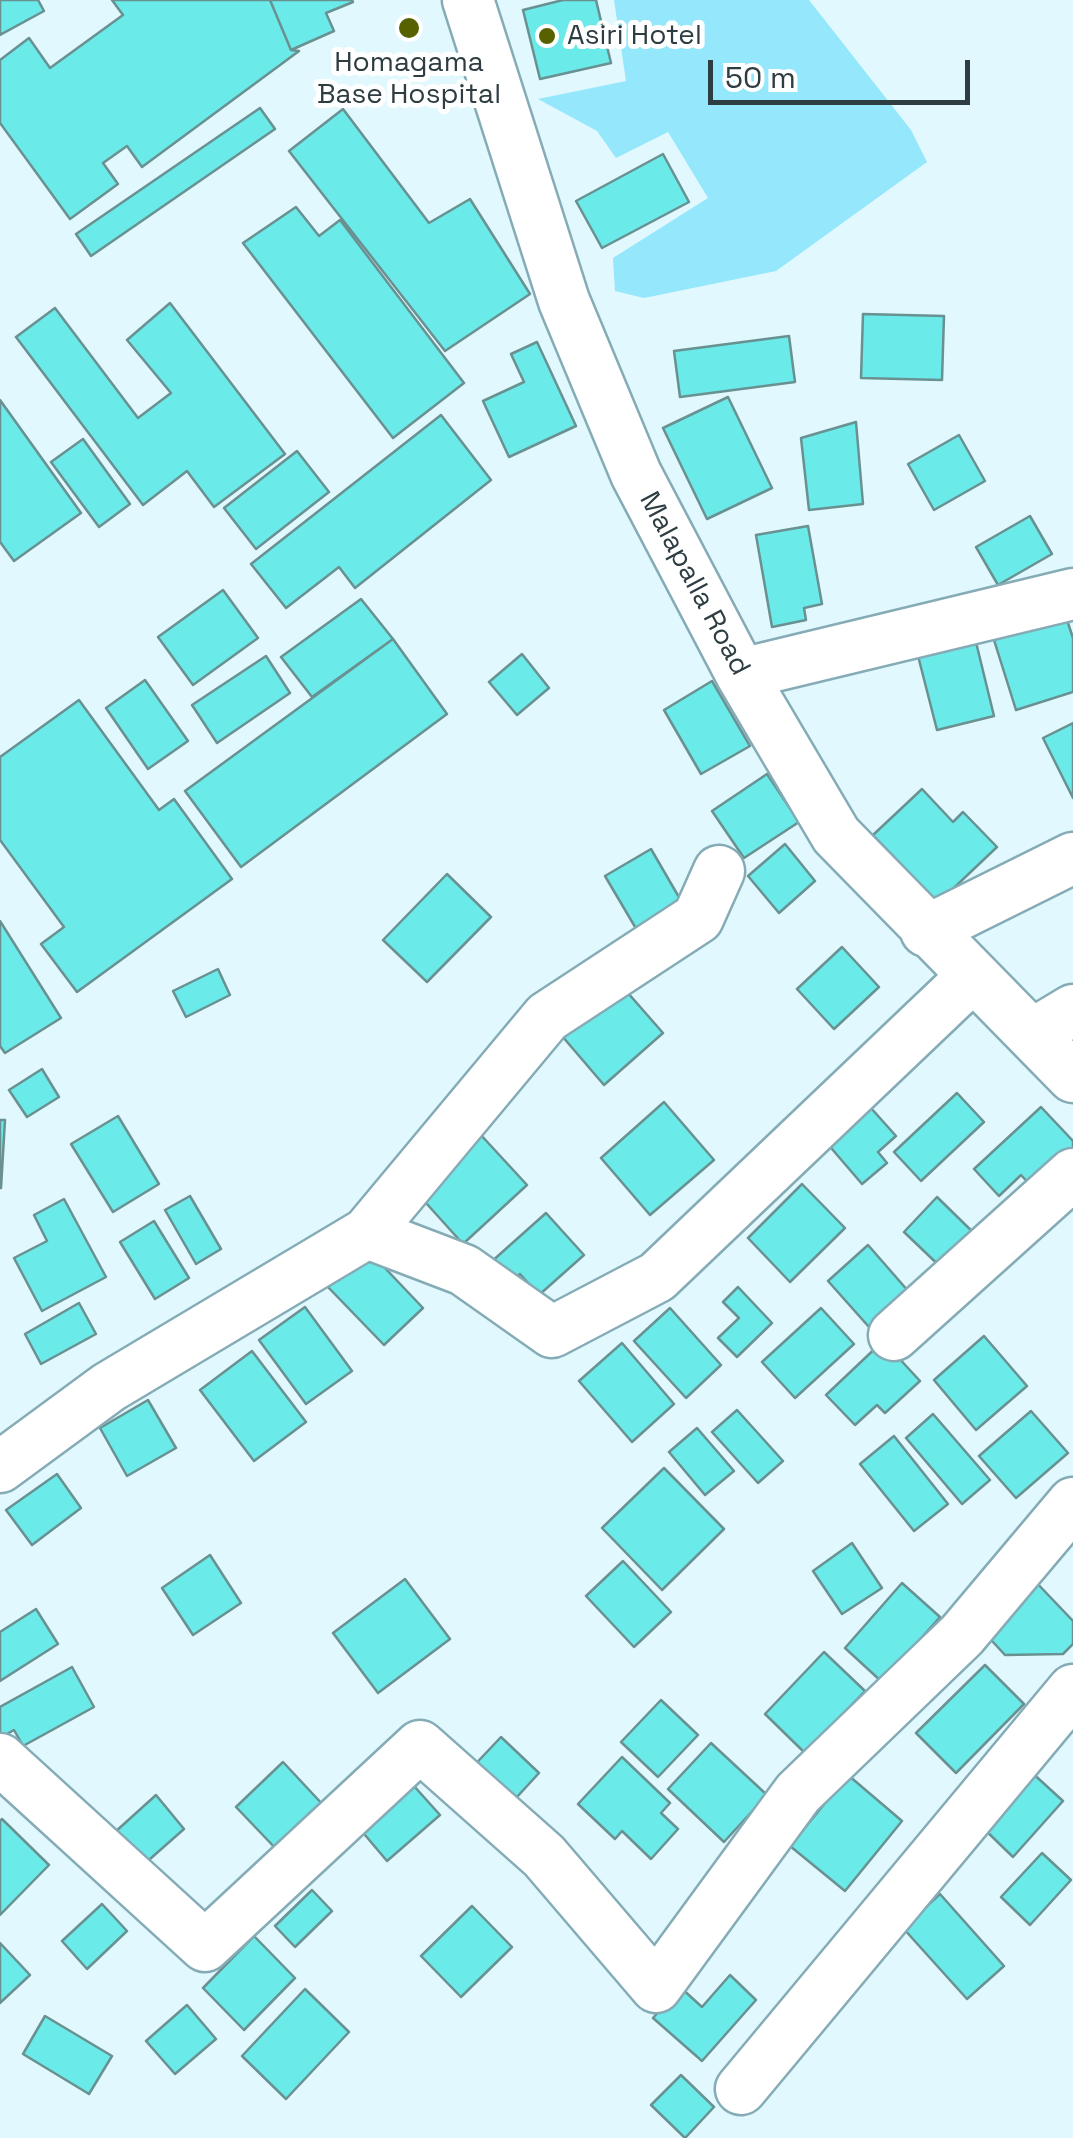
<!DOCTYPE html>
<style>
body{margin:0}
#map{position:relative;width:1073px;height:2138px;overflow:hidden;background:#e0f8fe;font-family:"Space Grotesk",sans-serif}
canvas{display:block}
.scale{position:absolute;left:708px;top:60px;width:262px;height:45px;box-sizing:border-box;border:5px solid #2d3d42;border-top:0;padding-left:12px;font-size:30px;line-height:35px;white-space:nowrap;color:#2d3d42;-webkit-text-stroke:8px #fff;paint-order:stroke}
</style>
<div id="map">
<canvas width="1073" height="2138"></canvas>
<div class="scale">50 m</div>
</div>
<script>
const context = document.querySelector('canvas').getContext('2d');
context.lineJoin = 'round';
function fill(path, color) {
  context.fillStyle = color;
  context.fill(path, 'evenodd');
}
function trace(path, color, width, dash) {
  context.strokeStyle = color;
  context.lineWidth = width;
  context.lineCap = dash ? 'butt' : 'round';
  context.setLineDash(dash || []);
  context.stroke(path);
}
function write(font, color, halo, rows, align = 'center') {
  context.font = font + ' "Space Grotesk",sans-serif';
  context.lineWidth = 10;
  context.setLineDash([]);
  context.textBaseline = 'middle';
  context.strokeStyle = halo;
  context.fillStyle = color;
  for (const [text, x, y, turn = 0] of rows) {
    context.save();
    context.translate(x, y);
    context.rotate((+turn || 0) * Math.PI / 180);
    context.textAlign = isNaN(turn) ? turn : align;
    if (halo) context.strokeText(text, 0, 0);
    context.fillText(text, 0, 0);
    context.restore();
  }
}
const green = new Path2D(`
 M614,0H809L911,130L927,162L776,271L644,298L615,291L613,258L708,198L668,132L616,158L597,131L538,99L626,81Z`);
const building = new Path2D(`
 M0,0H38L44,11L0,35Z
 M112,0H270L291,50L299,51L142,167L127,146L103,163L118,184L70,219L0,123V60L29,38L50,68L123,15Z
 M270,0H352L353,2L326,13L334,31L291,50Z
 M563,0H596L611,63L540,79L523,10Z
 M260,108L275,129L91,256L76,234Z
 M343,109L429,223L470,199L530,294L445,351L289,151Z
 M663,154L689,202L602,248L576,201Z
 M296,207L319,236L340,220L464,383L393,438L243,243Z
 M170,303L285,454L214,507L187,471L143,505L16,337L55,308L138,418L171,393L127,340Z
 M863,314L944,316L942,380L861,378Z
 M789,336L795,382L680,397L674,351Z
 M537,342L576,426L509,457L483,401L524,382L511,354Z
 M728,397L772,488L707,519L663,428Z
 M0,400L81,513L14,561L0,542Z
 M441,415L491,480L355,588L339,567L286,608L251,564Z
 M856,422L863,504L809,510L801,438Z
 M959,435L985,481L934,510L908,464Z
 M83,439L130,504L99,527L51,462Z
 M297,451L329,492L256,549L224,508Z
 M1030,516L1052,554L998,585L976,547Z
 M808,526L822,604L804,608L806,620L772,627L756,535Z
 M223,590L258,638L193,685L158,637Z
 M361,599L393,639L312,697L281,657Z
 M1066,617L1073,638V692L1016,710L994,640Z
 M974,634L994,716L937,730L916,648Z
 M393,639L447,714L241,867L185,791Z
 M522,654L549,688L517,715L489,682Z
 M266,656L290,693L217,743L192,705Z
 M145,680L188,741L148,769L106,708Z
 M712,681L750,746L701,774L664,710Z
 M79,700L159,810L174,799L232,879L77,992L41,944L64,927L0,840V757Z
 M1073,723V798L1043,738Z
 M767,774L799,822L744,858L712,811Z
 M922,789L953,822L963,812L997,847L938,903L873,835Z
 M785,844L815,881L779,913L748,876Z
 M651,849L687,911L641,937L605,876Z
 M447,874L491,917L427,982L383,940Z
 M0,921L61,1018L5,1053L0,1046Z
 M842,947L879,987L834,1029L797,989Z
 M218,969L230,995L186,1017L173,991Z
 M621,985L663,1033L604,1085L562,1036Z
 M42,1069L59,1097L27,1117L9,1090Z
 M957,1093L984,1122L921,1181L894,1152Z
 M862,1098L896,1136L878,1152L887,1163L862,1184L820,1135Z
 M664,1102L714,1160L650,1215L601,1158Z
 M1041,1107L1073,1141V1150L1033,1188L1021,1175L999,1196L974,1169Z
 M118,1116L159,1184L113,1212L71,1144Z
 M0,1120H5L1,1188H0Z
 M480,1134L527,1185L463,1244L417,1193Z
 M802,1184L845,1228L790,1282L748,1238Z
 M190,1196L221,1249L196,1264L165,1210Z
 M937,1197L981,1240L948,1274L904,1232Z
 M64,1199L106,1277L42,1311L14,1258L47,1241L34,1215Z
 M546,1213L584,1255L539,1295L520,1274L509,1284L490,1263Z
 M154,1221L189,1278L155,1299L120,1242Z
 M868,1245L909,1292L869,1327L828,1281Z
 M365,1247L423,1308L384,1345L326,1285Z
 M738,1287L772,1323L737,1357L718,1338L739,1318L723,1302Z
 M79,1303L96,1334L41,1364L25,1334Z
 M305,1307L352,1371L306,1404L259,1340Z
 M670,1308L721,1365L686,1398L634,1341Z
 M821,1308L854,1344L795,1398L762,1362Z
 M984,1336L1027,1386L976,1430L934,1380Z
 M883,1341L920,1381L885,1413L877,1405L855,1425L826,1395Z
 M622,1343L674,1404L632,1442L579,1381Z
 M252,1351L306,1422L254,1461L200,1390Z
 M148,1400L176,1448L127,1476L100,1428Z
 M737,1410L783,1461L758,1483L712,1432Z
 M1031,1411L1068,1453L1016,1498L979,1456Z
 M933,1414L990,1480L962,1504L906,1438Z
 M697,1428L734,1471L705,1495L669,1452Z
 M894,1436L948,1504L914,1531L860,1464Z
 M664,1468L724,1529L662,1590L602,1528Z
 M57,1474L81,1508L32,1545L6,1510Z
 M852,1543L882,1588L842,1614L813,1571Z
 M210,1555L241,1603L193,1635L162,1588Z
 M623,1561L671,1612L634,1647L586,1596Z
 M405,1579L450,1639L378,1693L333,1633Z
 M1033,1579L1073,1621V1644L1063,1654L1005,1655L981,1629Z
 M902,1583L940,1617L882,1682L845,1648Z
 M36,1609L58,1644L0,1681V1632Z
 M824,1652L865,1691L805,1753L765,1714Z
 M985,1665L1024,1704L956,1773L916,1733Z
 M72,1667L94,1707L23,1746L14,1730L0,1738V1707Z
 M661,1700L698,1735L658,1777L621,1742Z
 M501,1737L539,1773L505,1810L467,1773Z
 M711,1743L767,1795L724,1842L668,1789Z
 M622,1757L670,1803L661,1813L678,1829L651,1859L622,1831L615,1839L578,1804Z
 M283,1762L325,1807L279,1852L236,1807Z
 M1029,1770L1063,1801L1013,1857L979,1824Z
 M848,1775L902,1821L845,1891L790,1846Z
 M405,1776L440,1815L387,1861L354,1822Z
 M156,1795L184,1829L133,1874L104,1842Z
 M2,1819L49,1865L0,1915V1821Z
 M1042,1853L1071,1880L1030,1925L1001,1897Z
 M312,1890L332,1911L295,1947L275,1926Z
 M940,1894L1004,1966L967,1999L903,1928Z
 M102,1904L127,1931L87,1969L62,1941Z
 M472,1906L512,1947L461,1997L421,1956Z
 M254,1936L295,1978L244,2030L203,1988Z
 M0,1943L30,1975L0,2003Z
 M730,1975L756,2000L702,2061L653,2018L680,1987L702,2007Z
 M305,1989L349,2032L286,2099L242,2056Z
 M187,2005L216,2039L175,2074L146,2041Z
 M45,2016L112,2056L89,2094L23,2054Z
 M681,2075L714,2107L685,2138L651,2105Z`);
const minor = new Path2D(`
 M468,0L564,301L636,474L741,674L836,835L1073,1077
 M741,674L1073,594
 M926,931L1073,858
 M1033,1034L1073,1010
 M367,1233L547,1017L698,918L719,871
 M894,1335L1073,1174
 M0,1467L109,1387L367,1233L464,1270L552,1332L657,1277L973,976
 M0,1759L205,1946L420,1746L544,1856L656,1987L798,1793L962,1635L1073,1503
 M741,2089L1073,1690`);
const markers = [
 [409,28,12,"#586100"],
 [547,36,10,"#586100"]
];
const poiNames = [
 ["Asiri Hotel",567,36],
 ["Homagama",409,63,"center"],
 ["Base Hospital",409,95,"center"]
];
const streetNames = [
 ["Malapalla Road",694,584,62]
];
fill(green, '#95e7fc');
fill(building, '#6beaea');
trace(building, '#699191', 2.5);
trace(minor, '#85acb6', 55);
trace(minor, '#fff', 50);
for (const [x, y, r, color] of markers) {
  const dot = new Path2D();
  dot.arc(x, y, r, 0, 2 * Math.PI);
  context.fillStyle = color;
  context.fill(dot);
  trace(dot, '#fff', 4);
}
write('28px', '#2d3d42', '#fff', poiNames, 'left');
write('28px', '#2d3d42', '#fff', streetNames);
</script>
